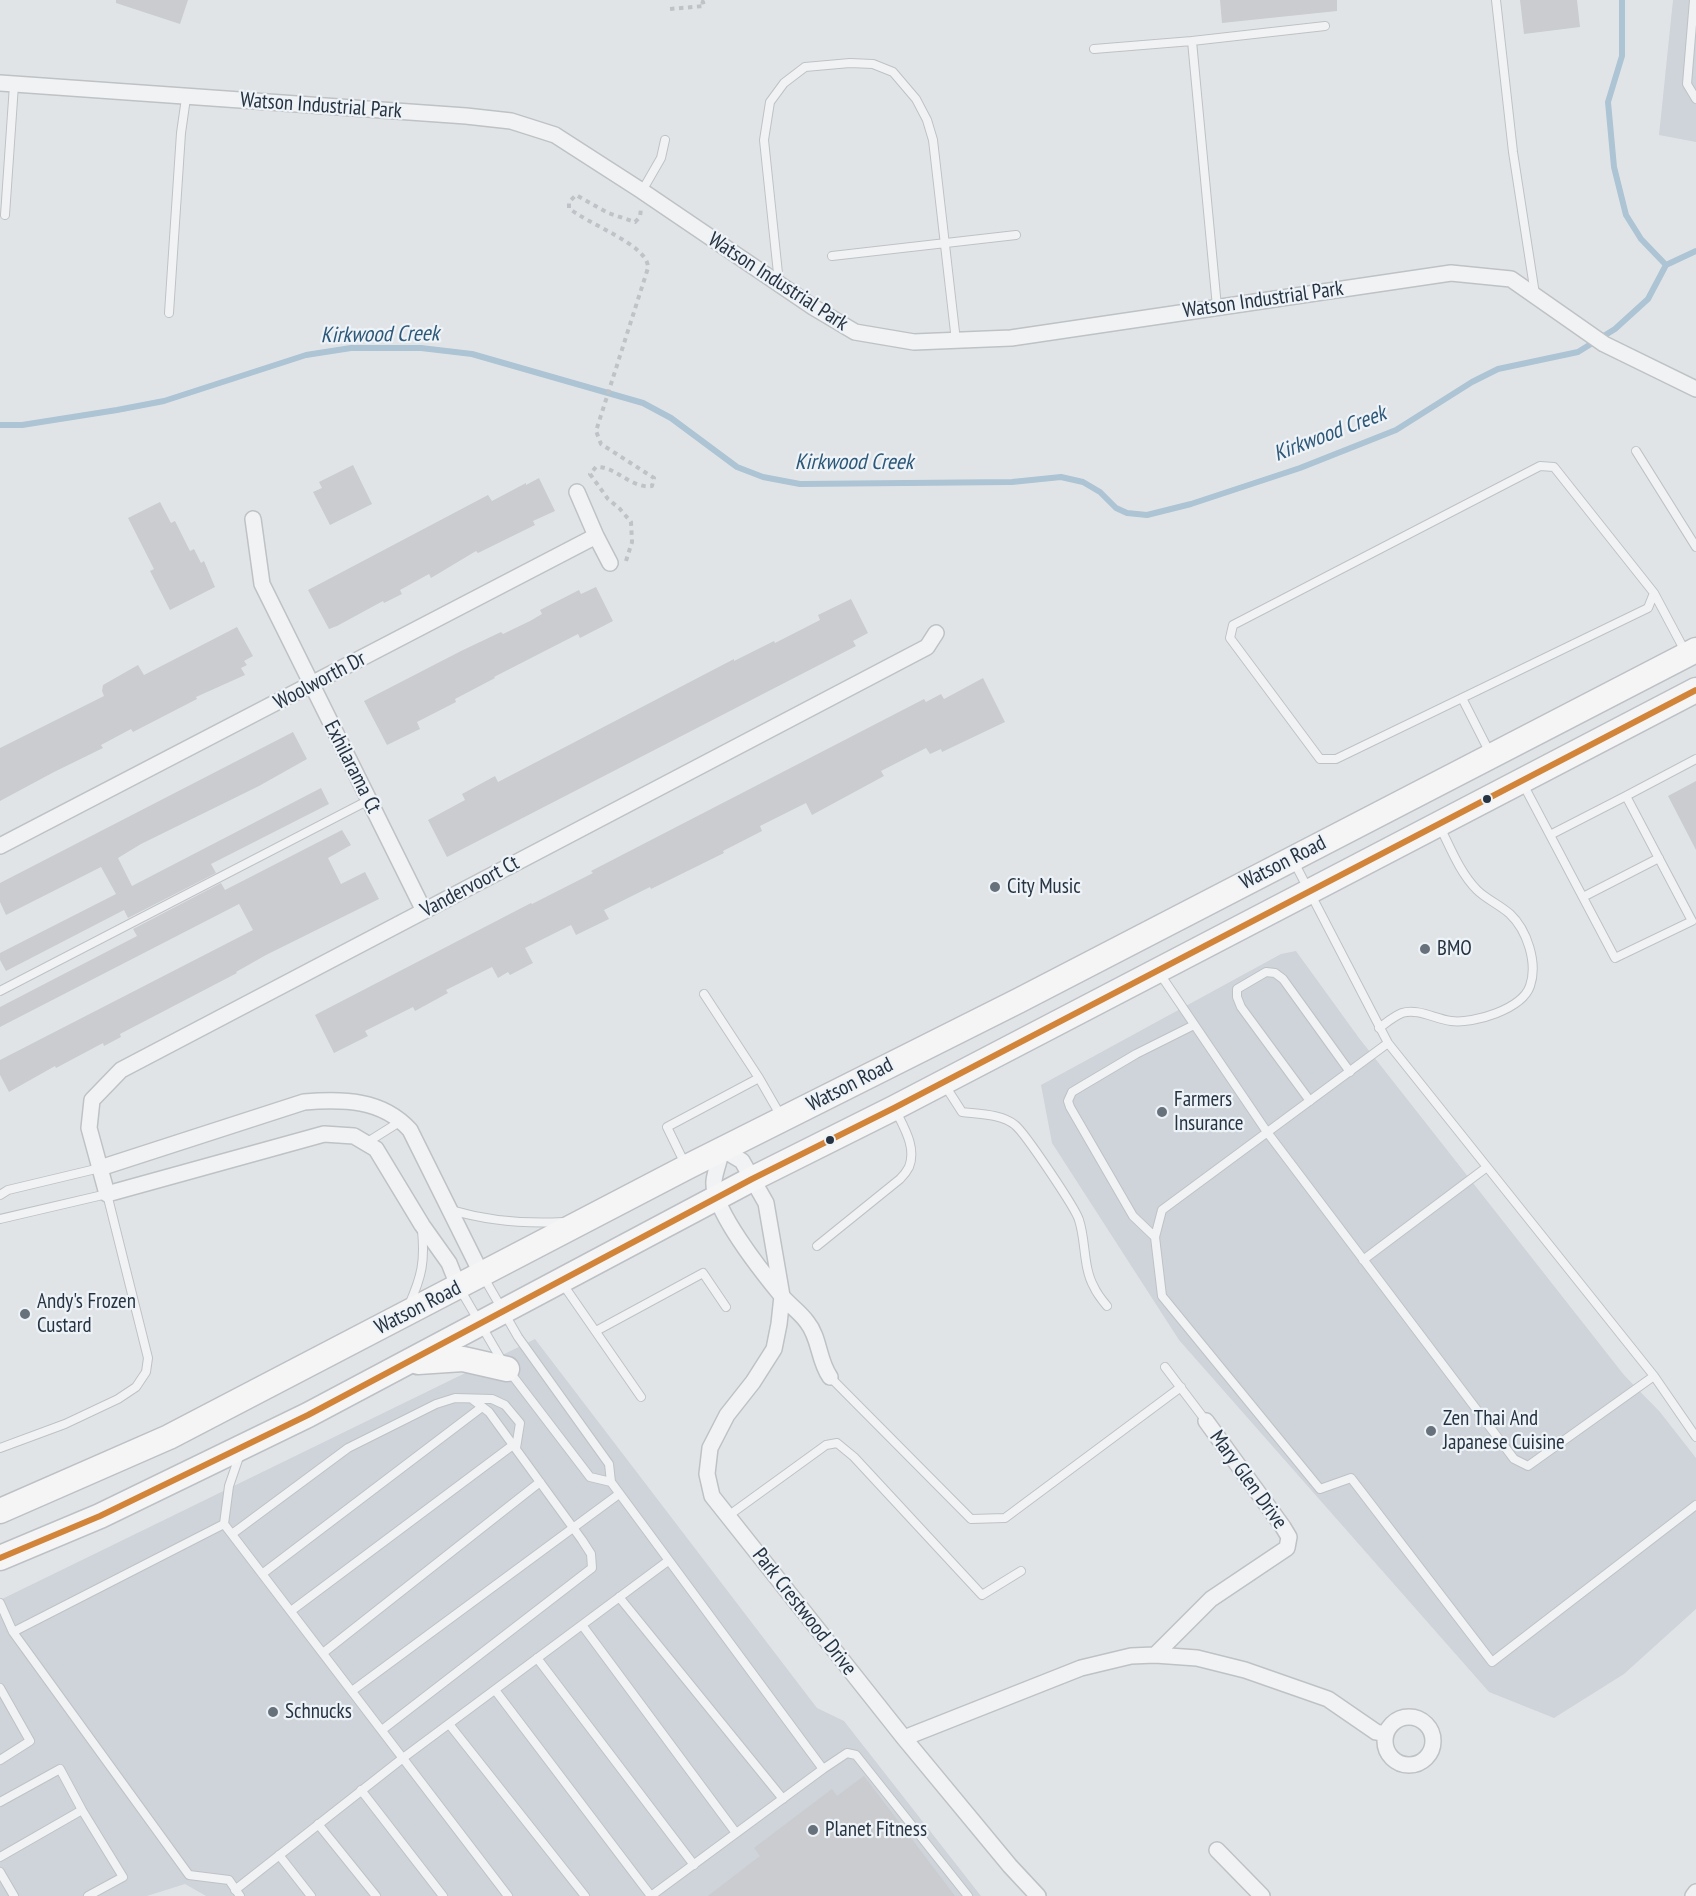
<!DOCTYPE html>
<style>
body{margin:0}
canvas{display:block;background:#e1e4e7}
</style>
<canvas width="1696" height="1896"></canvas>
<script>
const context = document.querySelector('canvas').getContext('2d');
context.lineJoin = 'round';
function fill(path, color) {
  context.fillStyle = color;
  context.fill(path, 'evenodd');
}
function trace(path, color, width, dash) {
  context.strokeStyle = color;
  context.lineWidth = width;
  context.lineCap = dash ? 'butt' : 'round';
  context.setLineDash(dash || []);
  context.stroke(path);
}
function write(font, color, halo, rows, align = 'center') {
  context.font = font + ' "PT Sans Narrow",sans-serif';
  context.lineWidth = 4.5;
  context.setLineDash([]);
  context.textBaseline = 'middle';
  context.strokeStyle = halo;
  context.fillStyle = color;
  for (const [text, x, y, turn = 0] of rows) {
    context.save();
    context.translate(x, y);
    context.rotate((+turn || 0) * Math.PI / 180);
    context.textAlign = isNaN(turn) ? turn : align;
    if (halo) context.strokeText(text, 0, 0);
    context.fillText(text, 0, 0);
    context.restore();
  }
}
const built = new Path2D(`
 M1673,0H1696V142L1659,135Z
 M1296,951L1359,1038L1624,1375L1660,1412L1696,1458V1609L1624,1674L1554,1718L1489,1692L1179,1340L1052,1143L1041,1085L1281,954Z
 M535,1339L817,1708L844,1721L981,1896H206L185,1884L147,1896H0V1600Z`);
const stream = new Path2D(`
 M1622,0V56L1608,102L1614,167L1626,215L1641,239L1666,265L1696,251
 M0,425H22L117,410L164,401L306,355L351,348H421L472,354L643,403L671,418L737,467L763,477L800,484L1012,482L1061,477L1083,482L1100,492L1116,508L1127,513L1147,515L1191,504L1300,468L1396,430L1472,382L1498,369L1578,352L1615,329L1648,299L1666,265`);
const building = new Path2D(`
 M116,0H188L180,24L116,3Z
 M1220,0H1337V11L1222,23Z
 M1520,0H1577L1580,27L1524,34Z
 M353,465L372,504L330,525L313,492L322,488L319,482Z
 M539,478L555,511L533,521L535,525L478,553L476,551L431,578L429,574L400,590L402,594L384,603L383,601L337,626L329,629L308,590L488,495L492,501L526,483V485Z
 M160,502L171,523L175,521L190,551L194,549L201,563L204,561L215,587L170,610L150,571L154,569L128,518Z
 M596,587L613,621L580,638L578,634L494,677L495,678L455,699L456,702L417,722L420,729L387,745L364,701L461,651L501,632L503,634L530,621L542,614L540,610L579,590L581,594Z
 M851,599L868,633L853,641L856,646L447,857L428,820L465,800L462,794L495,776L498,782L734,659V661L774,641L775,643L820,620L818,615Z
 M237,627L253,656L244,661L247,665L241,668L245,675L196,697L197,699L133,732L131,729L101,745L103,748L54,772L0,801V748L104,696L102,691L103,685L138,665L144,675Z
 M983,678L1005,722L942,752L941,749L930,754L926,748L881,771L884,776L812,815L806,803L760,826L762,831L723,851L724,853L651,889L650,887L604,910L609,919L576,935L571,925L525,948L533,963L510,975L508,972L498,978L492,967L446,990L448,993L415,1011L413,1007L365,1031L368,1036L334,1053L315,1015L531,903L532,904L593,873L591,871L924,699L926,702L941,694L944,699Z
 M293,732L307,759L259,786L141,844L118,858L132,886L321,788L329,804L211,864L216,873L128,918L124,910L6,971L0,960V953L116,894L101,867L6,915L0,902V883Z
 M1696,781V850L1668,796Z
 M342,830L351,845L328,858L341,884L365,872L379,899L266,955L236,972L237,973L120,1034L121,1037L104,1046L103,1043L56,1068L55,1066L9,1092L0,1075V1060L253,930L239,904L0,1027V1007L137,936L133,929L221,883L225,890Z
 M864,1776L955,1896H708L760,1856L754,1848L832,1789L837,1796Z`);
const path = new Path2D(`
 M670,9L704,6L703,2L697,0
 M626,561L632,542L631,522L620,509L608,499L590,474L596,467C616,466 631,489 652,486L654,478L601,444L596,431L648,268C649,245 587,224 569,208V202L576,195L608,213L635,222L640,217L641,208`);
const lane = new Path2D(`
 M1496,0L1513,152L1535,294
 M1694,0L1687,84L1696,99
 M1094,49L1192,41
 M642,191L661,158L665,140
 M5,215L14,85
 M832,256L1016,235
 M779,283L764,140L770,102L784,83L805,67L850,63L873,64L893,72L916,99L927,120L933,140L956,341
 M1217,307L1192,41L1325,26
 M169,313L181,133L186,98
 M1636,451L1696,547
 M1540,466L1554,467L1654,593L1648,608L1336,759H1320L1230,638L1233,625Z
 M1654,593L1686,653
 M1462,698L1490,753
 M1523,784L1615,958L1692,921L1626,796L1550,835
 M1626,796L1696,759
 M1293,860L1388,1043L1654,1376L1696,1437
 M1583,897L1659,858
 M1160,974L1267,1132L1514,1459L1528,1466L1654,1376
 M0,991L369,800
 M704,994L759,1078L782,1118
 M1379,1028C1386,1023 1394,1016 1402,1013C1418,1008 1435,1019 1451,1021C1474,1024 1522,1009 1530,986C1538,963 1527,930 1510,914C1500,905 1486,899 1477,890C1460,873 1450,847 1440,827
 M1388,1043L1162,1210L1155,1237L1162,1296L1320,1489L1351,1478L1492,1662L1696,1505
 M944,1084L962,1112C979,1114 1002,1114 1015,1125C1025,1133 1076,1209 1079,1220C1086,1241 1083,1268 1094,1287C1097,1294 1102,1300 1107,1306
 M1310,1101L1241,1007L1237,997V989L1266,972L1275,973L1283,979L1350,1072
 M366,1143L401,1121
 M685,1164L667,1127L759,1078
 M0,1195L8,1190L100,1168
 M451,1210C488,1221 525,1224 563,1222
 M0,1219L107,1194L148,1358L146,1372L136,1387L118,1399L65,1424L0,1448
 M1155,1237L1133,1216L1070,1107L1068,1101L1072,1092L1082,1086L1136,1054L1194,1025
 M817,1246L900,1179C903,1176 907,1171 909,1167C917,1147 903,1126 895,1109
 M1363,1260L1487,1167
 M483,1276L518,1337L609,1464L611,1482L823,1769L847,1753L856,1755L968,1896
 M562,1283L641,1397
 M460,1289L502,1361
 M409,1305C422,1276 425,1261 422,1230
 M596,1331L703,1273L726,1307
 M1165,1367L1206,1421
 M509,1371L590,1477L611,1482
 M830,1377L971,1519L1005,1518L1181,1387
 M240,1454L229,1486L224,1524L508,1896
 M728,1516L826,1445L837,1443L854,1457L982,1595L1021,1571
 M232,1534L348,1448L436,1404L455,1398L492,1399L505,1405L520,1423L516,1448
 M262,1574L482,1407
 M619,1597L783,1799
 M0,1603L13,1632L189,1875L229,1880L240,1896
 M291,1611L513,1445
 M582,1625L736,1833
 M13,1632L224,1524
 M323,1653L540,1482
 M537,1658L694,1865
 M0,1688L30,1741L0,1760
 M495,1690L651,1896L823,1769
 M352,1691L619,1494
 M449,1724L585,1896
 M382,1730L592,1568L591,1554L582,1540L489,1412L472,1399
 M361,1790L443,1896
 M0,1802L60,1769L82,1810
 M318,1824L376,1896
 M279,1855L311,1896
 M0,1857L82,1810L123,1877L88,1896
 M0,1872L14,1896
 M235,1890L403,1758L668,1561`);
const street = new Path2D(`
 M0,83L466,116L511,121L555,135L642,191L813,307L855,332L914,342L1011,338L1451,273L1511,279L1604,344L1696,389
 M253,519L262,584L424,911
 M596,536L610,563
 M0,846L596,536L577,492
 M100,1168L304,1102C343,1099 382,1099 410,1130L482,1275
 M459,1288L449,1263L422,1225L376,1149L354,1136L324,1134L107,1194L89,1128L92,1100L121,1070L927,647L936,633
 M830,1377C818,1360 820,1338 807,1322C800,1312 789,1305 781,1295C763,1273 711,1208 714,1181C715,1171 720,1160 722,1149L742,1161L766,1203L782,1296L779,1324L774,1349L753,1382L727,1415L710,1448L707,1474L712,1496L904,1738L1010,1866L1038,1896
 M1155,1655L1211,1599L1287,1548L1289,1537L1283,1527L1206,1421
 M1385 1741a24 24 0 1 1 48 0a24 24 0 1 1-48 0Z
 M904,1738L1081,1668L1131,1656L1155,1655L1197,1658L1245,1670L1328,1699L1376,1732L1386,1734
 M1217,1850L1262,1896
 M1693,1896L1696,1892`);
const primary = new Path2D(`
 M418,1362L463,1359L507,1369
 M0,1511L169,1437L687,1167L1018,1001L1696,650
 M0,1558L100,1516L308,1415L752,1179L894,1108L1696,690`);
const bus1 = new Path2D(`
 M0,1558L100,1516L308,1415L752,1179L894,1108L1696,690`);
const markers = [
 [1487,799,5,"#263342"],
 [995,887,6,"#67717c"],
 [1425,949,6,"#67717c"],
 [1162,1112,6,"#67717c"],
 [830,1140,5,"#263342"],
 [25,1314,6,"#67717c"],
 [1431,1431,6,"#67717c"],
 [273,1712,6,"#67717c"],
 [813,1830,6,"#67717c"]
];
const streetNames = [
 ["Watson Industrial Park",321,106,4],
 ["Watson Industrial Park",778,282,33],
 ["Watson Industrial Park",1263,300,-8],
 ["Woolworth Dr",320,681,-28],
 ["Exhilarama Ct",352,767,63],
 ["Watson Road",1283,863,-27],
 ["Vandervoort Ct",470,887,-28],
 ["Watson Road",850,1085,-27],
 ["Watson Road",418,1308,-27],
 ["Mary Glen Drive",1248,1480,54],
 ["Park Crestwood Drive",804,1612,52]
];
const poiNames = [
 ["City Music",1007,887],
 ["BMO",1437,949],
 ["Farmers",1174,1100],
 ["Insurance",1174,1124],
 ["Andy's Frozen",37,1302],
 ["Custard",37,1326],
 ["Zen Thai And",1443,1419],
 ["Japanese Cuisine",1443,1443],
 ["Schnucks",285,1712],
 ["Planet Fitness",825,1830]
];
const waterNames = [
 ["Kirkwood Creek",380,335,-1],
 ["Kirkwood Creek",1330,434,-21],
 ["Kirkwood Creek",854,463]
];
fill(built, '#cfd4db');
trace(stream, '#adc4d5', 6);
fill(building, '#cacccf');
trace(lane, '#bfc2c5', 10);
trace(street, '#bfc2c5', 18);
trace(primary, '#bdc1c5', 27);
trace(path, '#bfc3c7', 4, [4.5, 4.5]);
trace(lane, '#f1f2f3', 8);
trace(street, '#f1f2f3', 15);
trace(primary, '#f5f5f6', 24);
trace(bus1, '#d28439', 6);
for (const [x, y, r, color] of markers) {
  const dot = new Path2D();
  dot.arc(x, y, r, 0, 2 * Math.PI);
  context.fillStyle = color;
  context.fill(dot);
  trace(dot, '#eef3f7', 2);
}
write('21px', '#263342', '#eef3f7', streetNames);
write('21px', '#263342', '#eef3f7', poiNames, 'left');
write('italic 22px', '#2d5879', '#eef3f7', waterNames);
</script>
